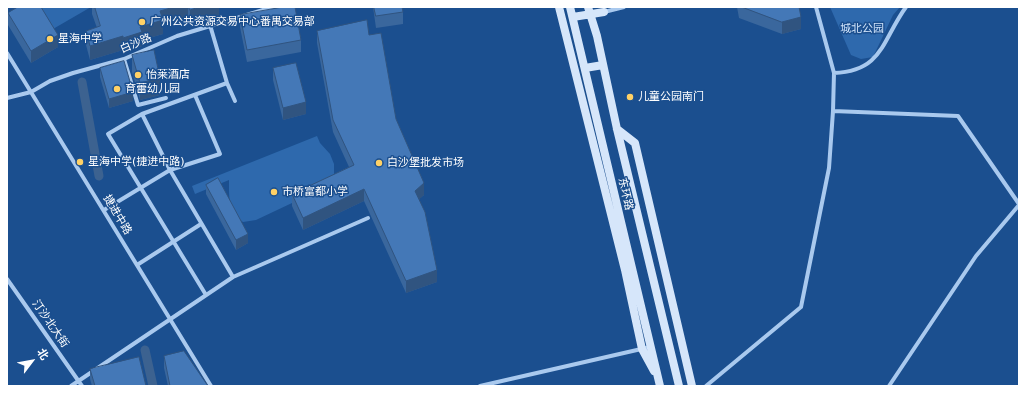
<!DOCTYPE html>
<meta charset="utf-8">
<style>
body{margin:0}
#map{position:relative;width:1026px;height:393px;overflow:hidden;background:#1b4f8f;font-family:"DejaVu Sans","Noto Sans SC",sans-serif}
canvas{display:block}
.frame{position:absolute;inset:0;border:8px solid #fff;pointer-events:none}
.north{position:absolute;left:12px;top:341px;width:40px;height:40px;-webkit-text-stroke:3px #1b4f8f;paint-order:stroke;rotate:58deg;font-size:11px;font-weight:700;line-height:16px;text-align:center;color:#fff}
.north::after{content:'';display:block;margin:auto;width:14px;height:18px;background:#fff;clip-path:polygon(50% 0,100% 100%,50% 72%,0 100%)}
</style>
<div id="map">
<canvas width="1026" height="393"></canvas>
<div class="frame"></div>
<div class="north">北</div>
</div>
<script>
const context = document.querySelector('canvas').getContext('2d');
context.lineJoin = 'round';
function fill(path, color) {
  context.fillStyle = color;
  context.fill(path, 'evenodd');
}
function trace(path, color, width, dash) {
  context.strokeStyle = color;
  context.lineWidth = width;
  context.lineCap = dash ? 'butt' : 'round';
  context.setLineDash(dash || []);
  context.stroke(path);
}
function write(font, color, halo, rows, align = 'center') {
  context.font = font + ' "DejaVu Sans","Noto Sans SC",sans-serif';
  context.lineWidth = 3;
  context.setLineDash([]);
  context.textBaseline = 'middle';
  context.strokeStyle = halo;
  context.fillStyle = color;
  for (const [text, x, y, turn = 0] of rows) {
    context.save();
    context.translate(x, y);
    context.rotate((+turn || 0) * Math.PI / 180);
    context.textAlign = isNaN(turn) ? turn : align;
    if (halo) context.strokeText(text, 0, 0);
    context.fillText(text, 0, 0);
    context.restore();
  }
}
const green = new Path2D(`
 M40,7H91L53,29Z
 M830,7H900L893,15L873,57L861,59L851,55Z
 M317,136L320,143L330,154L334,164V174L328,186L256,220L243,222C228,211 229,197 229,180L195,194L192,186Z`);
const canal = new Path2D(`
 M82,82L99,176
 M145,350L153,386`);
const minor = new Path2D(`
 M604,12L624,7
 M7,53L211,386
 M124,59L138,105L166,98
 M834,73C883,71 882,40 906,7
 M227,83L235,101
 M195,95L220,154L170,170L233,277
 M7,98L31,92L50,81L73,73L124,59L177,36L273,7
 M833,111L958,116L1019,204
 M142,114L108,134L206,295
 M104,210L170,170L142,114L227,83L210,25
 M137,265L201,224
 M7,279L82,386
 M71,386L233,277L368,218
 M480,386L650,347
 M706,386L801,307L829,168L833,111L834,73L816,7
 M889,386L976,256L1019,205`);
const secondary = new Path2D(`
 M559,7L625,270L642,349L654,371
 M570,7L660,386
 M588,7L597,36L617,129L679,386
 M573,17L604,12
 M585,68L603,65
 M617,129L635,143L692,386`);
const wall = new Path2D(`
 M92,7H219V15L190,24L188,17L163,24V34L142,40V46L123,52V50L90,60L86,45V31L97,28L92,14Z
 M373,7H402L403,12V24L376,28Z
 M737,7H799L801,29L782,34L739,18Z
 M8,13L58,47L31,63L8,25Z
 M240,15L301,40V52L247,62L240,27Z
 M317,31L369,35L396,119L424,195L419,199L437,282L406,293L364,201L303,230L292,206V194L349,167L333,132L317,43Z
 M132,55L160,95L140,100L132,72Z
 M100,68L133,101L109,108L100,77Z
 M273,68L306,114L283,120L273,80Z
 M206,185L248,243L236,250L206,194Z
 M164,356L208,386H168L164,368Z
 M90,369L146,386H92L90,379Z`);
const shadedWall = new Path2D(`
 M174,7H188V17L163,24V34L142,40V46L123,52V38L140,27L160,11Z
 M199,7H219V15L190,24V10Z
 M801,17V29L782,34V22Z
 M58,35V47L31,63V51Z
 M123,36V50L90,60V46Z
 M160,78V95L140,100V83Z
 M133,92V101L109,108V99Z
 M306,102V114L283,120V108Z
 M424,183V195L415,203V191Z
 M364,189V201L303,230V218Z
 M248,234V243L236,250V240Z
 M437,270V282L406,293V281Z`);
const building = new Path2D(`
 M18,7H41L58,35L31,51L8,13Z
 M95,7H174L160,11L163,20L140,27L142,32L123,38V36L90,46L86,31L100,26Z
 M189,7H199L190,10Z
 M283,7H295L301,40L247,50L240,15Z
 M374,7H402L403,12L376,16Z
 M742,7H799L801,17L782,22Z
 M367,20L369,35L381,33L396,119L424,183L415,191L425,212L437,270L406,281L364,189L303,218L292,194L354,165L333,120L317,31Z
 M154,50L160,78L140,83L132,55Z
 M124,61L133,92L109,99L100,68Z
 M296,63L306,102L283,108L273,68Z
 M218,178L248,234L236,240L206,185Z
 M184,351L208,386H170L164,356Z
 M139,357L146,386H95L90,369Z`);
const markers = [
 [142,22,4,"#ffd166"],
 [50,39,4,"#ffd166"],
 [138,75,4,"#ffd166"],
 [117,89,4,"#ffd166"],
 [630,97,4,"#ffd166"],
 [80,162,4,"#ffd166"],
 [379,163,4,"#ffd166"],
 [274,192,4,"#ffd166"]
];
const poiNames = [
 ["广州公共资源交易中心番禺交易部",150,22],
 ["星海中学",58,39],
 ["怡莱酒店",146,75],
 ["育蕾幼儿园",125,89],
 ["儿童公园南门",638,97],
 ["星海中学(捷进中路)",88,162],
 ["白沙堡批发市场",387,163],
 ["市桥富都小学",282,192]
];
const parkNames = [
 ["城北公园",862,29]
];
const streetNames = [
 ["白沙路",136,44,-23],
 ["东环路",625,194,77],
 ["捷进中路",117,215,59],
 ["汀沙北大街",50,324,55]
];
fill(green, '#2e69ad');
trace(canal, '#3c6290', 9);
trace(minor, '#a9c9ee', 4);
trace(secondary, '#d6e6fa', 8);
fill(wall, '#3a679d');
fill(shadedWall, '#305480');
fill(building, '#4478b7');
trace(building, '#305480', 1);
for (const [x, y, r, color] of markers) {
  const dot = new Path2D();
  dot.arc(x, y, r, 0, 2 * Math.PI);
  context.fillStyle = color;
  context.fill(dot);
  trace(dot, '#1b4f8f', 1.5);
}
write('11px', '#fff', '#1b4f8f', poiNames, 'left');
write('11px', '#cfe3fa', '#1b4f8f', parkNames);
write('11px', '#fff', '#1b4f8f', streetNames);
</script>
